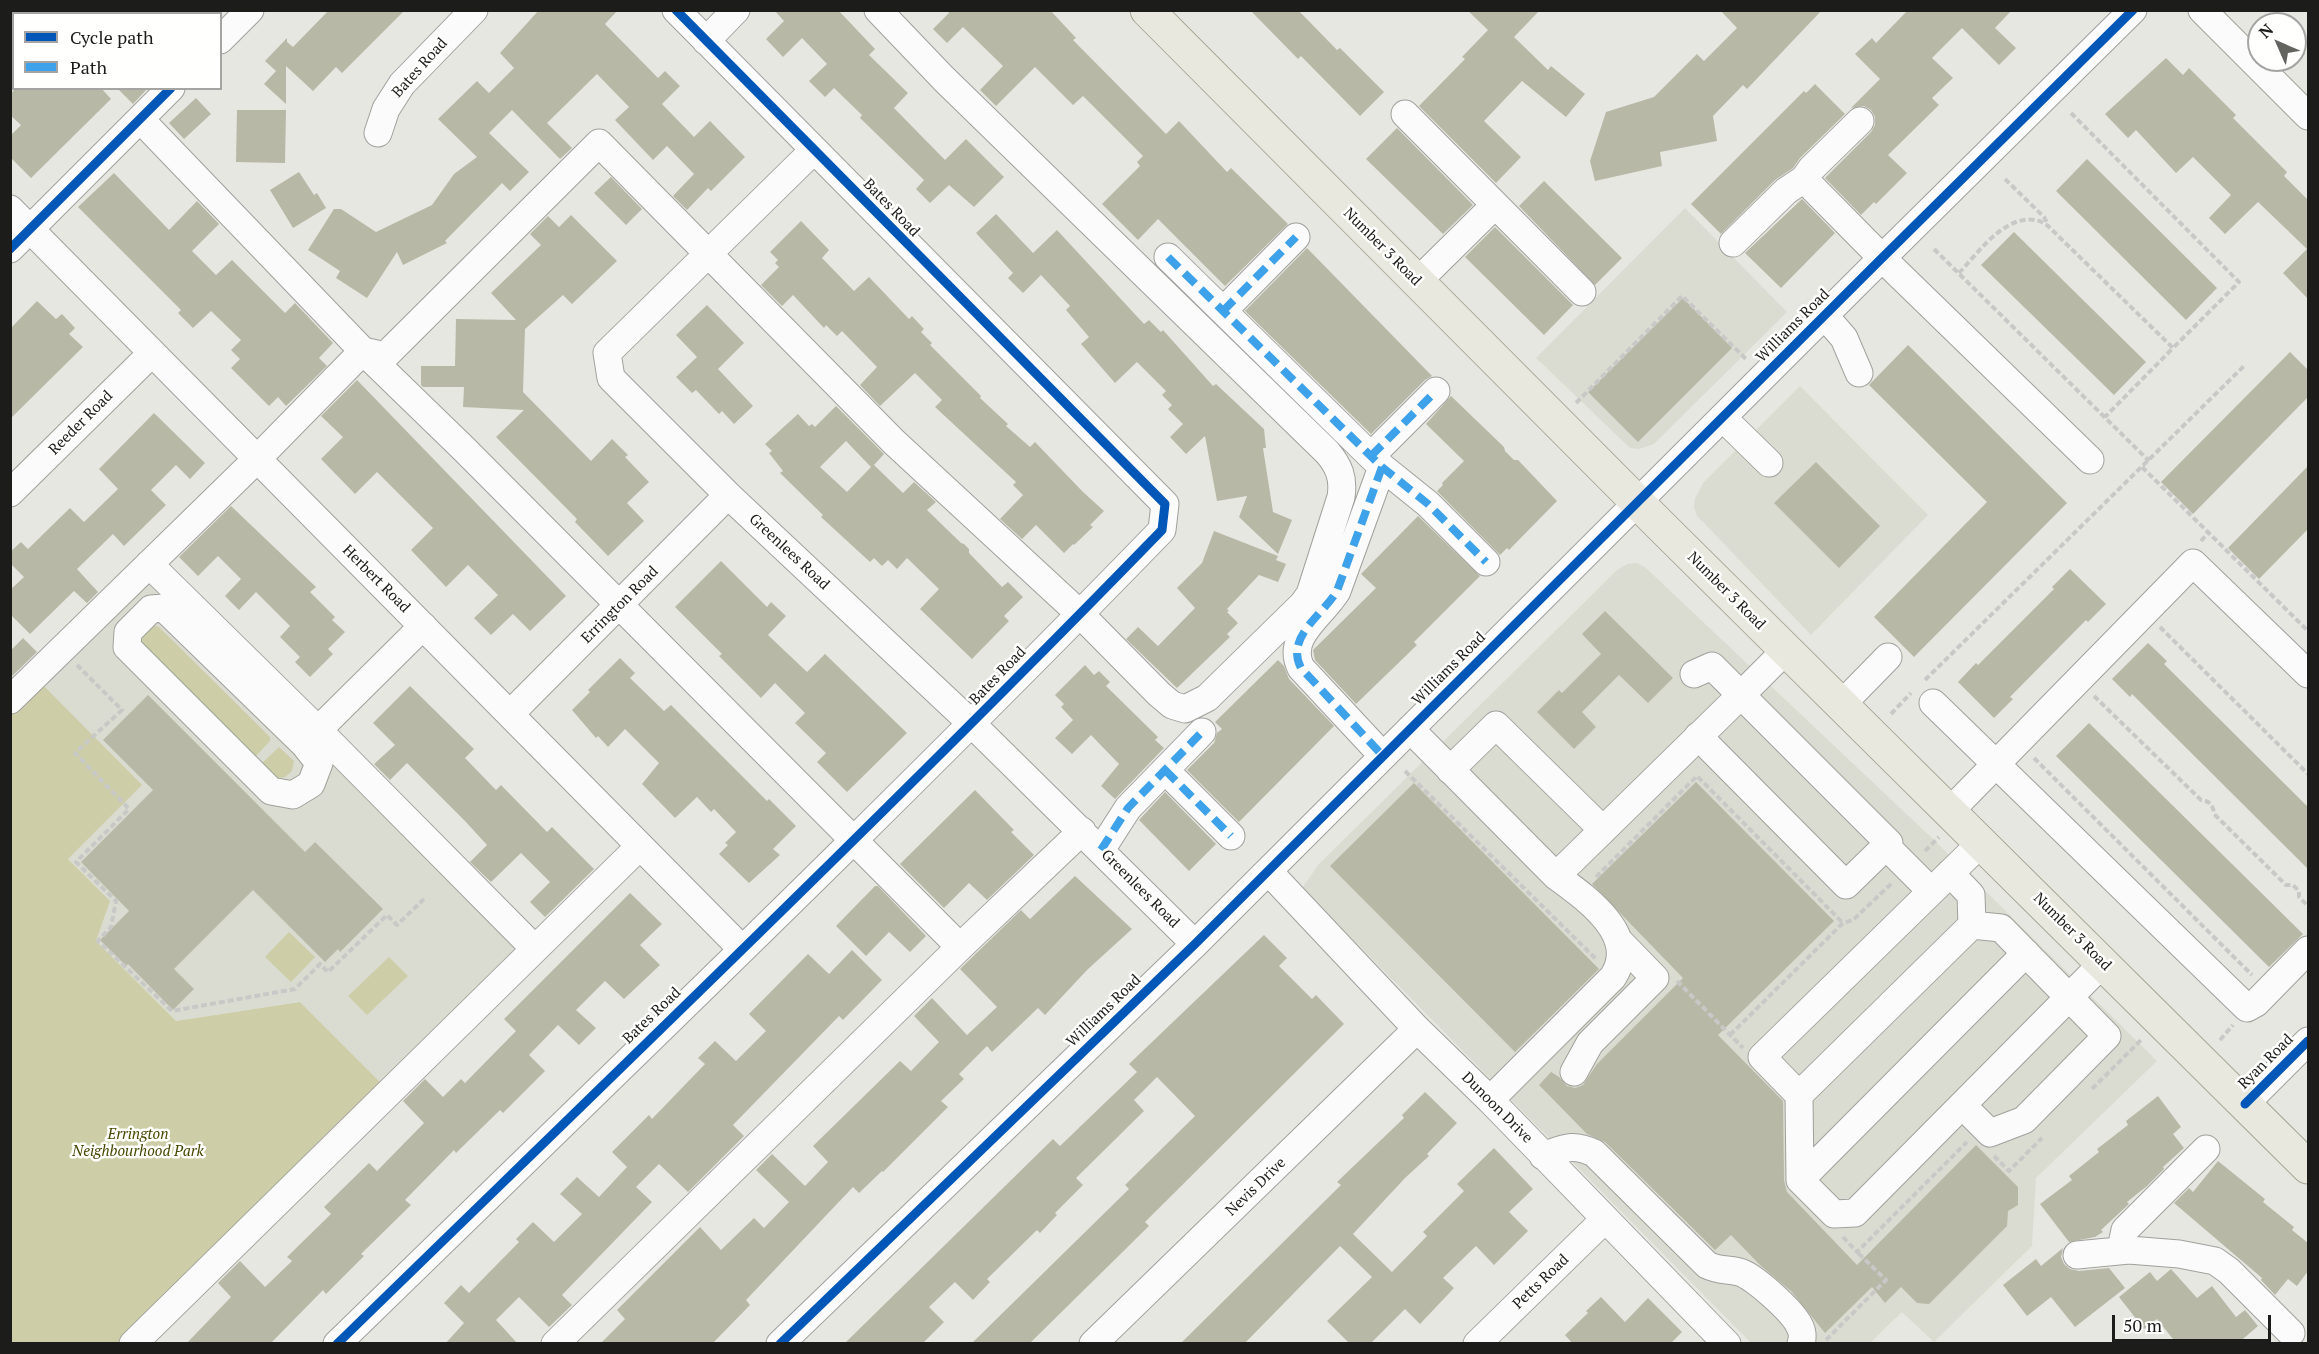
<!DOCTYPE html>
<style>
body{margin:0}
#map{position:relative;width:2319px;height:1354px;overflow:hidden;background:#e7e7e2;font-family:"PT Serif",serif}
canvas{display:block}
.frame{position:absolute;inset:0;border:12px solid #1c1c1a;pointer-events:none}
.legend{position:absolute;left:12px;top:12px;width:210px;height:78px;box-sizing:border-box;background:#fffffe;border:2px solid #a4a4a3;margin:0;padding:8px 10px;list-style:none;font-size:18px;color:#1c1c1a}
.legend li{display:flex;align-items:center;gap:12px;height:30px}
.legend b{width:30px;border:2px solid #a4a4a3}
.north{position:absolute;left:2247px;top:12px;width:60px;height:60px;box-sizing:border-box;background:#fffffe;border:2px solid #a4a4a3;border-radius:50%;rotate:315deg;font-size:16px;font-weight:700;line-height:24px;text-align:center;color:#1c1c1a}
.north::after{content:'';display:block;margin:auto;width:21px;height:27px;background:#636360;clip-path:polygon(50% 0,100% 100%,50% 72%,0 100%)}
.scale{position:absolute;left:2112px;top:1315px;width:159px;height:27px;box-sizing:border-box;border:3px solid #1c1c1a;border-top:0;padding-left:8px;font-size:18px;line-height:21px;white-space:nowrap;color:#1c1c1a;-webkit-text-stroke:4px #fffffe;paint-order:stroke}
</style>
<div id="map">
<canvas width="2319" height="1354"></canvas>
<div class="frame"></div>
<ul class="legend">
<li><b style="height:8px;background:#0057b8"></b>Cycle path</li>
<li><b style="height:8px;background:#3da2ea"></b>Path</li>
</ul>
<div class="north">N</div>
<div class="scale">50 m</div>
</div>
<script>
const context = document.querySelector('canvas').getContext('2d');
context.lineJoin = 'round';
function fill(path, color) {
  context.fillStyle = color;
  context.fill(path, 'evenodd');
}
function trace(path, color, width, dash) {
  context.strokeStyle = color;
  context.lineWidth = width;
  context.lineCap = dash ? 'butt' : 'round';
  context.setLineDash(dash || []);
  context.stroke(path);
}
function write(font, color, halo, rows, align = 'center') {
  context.font = font + ' "PT Serif",serif';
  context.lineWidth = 5;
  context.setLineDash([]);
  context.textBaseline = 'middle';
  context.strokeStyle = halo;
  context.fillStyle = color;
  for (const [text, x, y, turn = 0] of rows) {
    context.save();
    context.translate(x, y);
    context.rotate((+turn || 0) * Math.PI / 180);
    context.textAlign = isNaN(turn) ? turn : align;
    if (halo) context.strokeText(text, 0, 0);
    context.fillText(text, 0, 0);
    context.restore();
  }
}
const built = new Path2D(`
 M1685,208L1787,312L1654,444L1639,449L1630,448L1536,358Z
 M1800,386L1928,515L1811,635L1703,522L1697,516L1694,507L1695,498L1704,482Z
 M160,560L531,934L381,1083L300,1002L176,1021L96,941L109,901L68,859L39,681Z
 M1637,563L1646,568L1934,840L2157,1061L2036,1178L2032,1246L1934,1342L1902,1312L1870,1343H1751L1302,888L1319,864L1616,571L1627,564Z`);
const green = new Path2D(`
 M151,624L159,627L270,737V741L256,756H253L141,642L140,638Z
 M39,681L142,785L68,859L110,901L96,941L176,1021L300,1002L381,1083L118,1343H11L10,709Z
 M279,747L294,761L292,771L285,777L277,778L262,763Z
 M289,932L315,957L291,982L265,957Z
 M389,957L408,976L367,1015L348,996Z`);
const building = new Path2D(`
 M329,10H405L342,73L336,67L313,91L286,66V104L264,84L276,71L265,61L287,38V42L293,47Z
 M539,10H618L605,24L658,78L665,71L680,86L662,104L694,137L710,121L745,157L711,191L708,188L687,210L673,196L694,174L667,146L653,160L615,120L629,107L597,74L547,123L572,148L560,159L512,110L489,133L529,172L510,191L502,183L445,241L447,243L403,265L397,252L367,298L336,278L340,271L308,250L334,209H341L376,232L432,205L454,174L477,157L438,119L477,81L489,93L514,68L500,53Z
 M774,10H838L875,49L869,55L908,93L894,108L945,160L966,139L1004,177L974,207L949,185L930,203L916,189L924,180L860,118L862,115L834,88L825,97L809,81L827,64L802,38L783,57L766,39L784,21Z
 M946,10H1050L1076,38L1073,40L1166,134L1179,121L1227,172L1231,168L1288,224L1225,286L1158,219L1138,240L1102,204L1140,166L1137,162L1143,156L1083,96L1073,105L1035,67L996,106L980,90L1003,66L963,27L947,43L933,29L949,13Z
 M1250,10H1298L1337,50L1340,48L1384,92L1360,116L1301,56L1298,59Z
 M1467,10H1540L1514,37L1548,70L1551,66L1585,94L1566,117L1522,81L1484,121L1521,157L1496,183L1419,106L1465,59L1462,57L1488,30Z
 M1720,10H1822L1747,89L1743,85L1713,116L1717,141L1660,152L1662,166L1595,181L1590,161L1606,112L1654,97L1697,54L1704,61L1737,28Z
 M1908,10H2012L1995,28L2016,48L1999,65L1962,28L1932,58L1953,78L1932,98L1939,105L1888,155L1907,173L1876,204L1874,202L1861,215L1825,178L1871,132L1875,125V117L1871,110L1864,106L1851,108L1880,79L1855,54L1872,38L1876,43Z
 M2166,58L2183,75L2189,68L2236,115L2233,118L2287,172L2284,176L2308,200V299L2283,273L2307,249L2258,202L2225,234L2209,218L2231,195L2193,157L2176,173L2136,130L2128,138L2105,114Z
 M1815,84L1845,114L1800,158L1793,168L1775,180L1721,234L1691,204L1804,91L1806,93Z
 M16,88H101L111,99L31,178L10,157V136L21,125L10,115V94Z
 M117,88H148L133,104Z
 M196,98L211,114L184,139L169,123Z
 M237,110H286L285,163L236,162Z
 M1397,128L1473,205L1443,234L1366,159Z
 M2087,159L2217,288L2186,320L2056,191Z
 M299,172L314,195L317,193L326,208L293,228L270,190Z
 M114,173L169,230L197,201L219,224L192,251L216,275L232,260L285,313L295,303L333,343L319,358L327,366L286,406L278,397L269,406L231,368L240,359L231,350L241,340L211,311L193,328L178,313L181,310L78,207Z
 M611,177L642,209L626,225L594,193Z
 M1544,181L1622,258L1595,285L1519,206Z
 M1802,199L1835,233L1781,288L1745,253Z
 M996,214L1033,253L1057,230L1144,324L1149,320L1161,332L1163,330L1213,386L1216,384L1264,429L1266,448H1263L1273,512L1292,520L1278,554L1239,517L1247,496L1217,501L1205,436L1186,454L1170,437L1183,424L1168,409L1172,405L1162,395L1166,391L1137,362L1115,383L1081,344L1089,337L1066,310L1070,306L1041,275L1023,293L1008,278L1013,273L976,233Z
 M571,215L617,261L572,304L563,295L525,329L523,392L591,461L612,439L628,455L625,457L649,482L627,503L644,521L608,556L575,522L577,519L496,437L524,410L463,407L464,387H423L421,385V366H455L456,319L516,320L491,293L541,245L530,234L548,216L559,227Z
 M801,221L829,250L822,258L854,291L869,277L909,319L912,316L924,329L921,332L932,343L930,345L981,396L980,398L1008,424L1006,426L1030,447L1035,442L1083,492L1104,511L1090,525L1093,527L1074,545L1073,544L1064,553L1036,525L1022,539L1000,519L1023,495L1013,485L1016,482L935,407L942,400L915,373L880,406L860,385L877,367L842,331L837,336L826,325L824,328L793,295L782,306L761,285L779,267L775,263L778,260L770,252Z
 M1495,227L1573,305L1544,335L1465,257Z
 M2014,232L2146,362L2114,395L1981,265Z
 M1307,248L1432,376L1425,380L1371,434L1245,311Z
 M1683,298L1732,348L1638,442L1588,392Z
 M37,301L56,319L62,314L75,328L69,334L83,347L10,419V329Z
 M707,305L744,343L718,369L753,406L734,424L722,411L719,414L696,390L692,393L676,377L697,357L676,335Z
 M1908,345L2067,503L1914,657L1874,617L1987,502L1869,385Z
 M2290,352L2308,370V397L2193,514L2161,482Z
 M357,380L566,596L530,631L513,614L491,635L474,618L498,595L468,565L446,587L411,550L433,528L377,472L355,494L321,459L343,437L321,416Z
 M1451,396L1504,447L1505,451L1514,460H1518L1557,501L1509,550L1507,548L1500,555L1437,491L1443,485L1442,483L1464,461L1426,424Z
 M836,406L884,454L874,465L903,493L914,482L936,502L927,510L961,543L964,544L969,549V553L1002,587L1008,582L1023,597L1004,616L1009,621L972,659L920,609L939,589L907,558L897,569L888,560L882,566L874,558L870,562L821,517L823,515L780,473L783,471L769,453L772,451L765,444L798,414L809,426L812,424L815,427ZM846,441L871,467L847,492L820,467Z
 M154,413L205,463L190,479L176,465L151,490L166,505L124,546L113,534L77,569L98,592L87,603L74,591L30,634L10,614V590L24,577L10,563V552L21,542L28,549L70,508L84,522L118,489L99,469Z
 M1816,462L1880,526L1839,568L1774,503Z
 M2308,466V529L2259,579L2228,548Z
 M231,506L316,587L310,592L335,617L332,620L345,632L328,649L333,654L310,677L295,662L300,657L280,637L290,626L256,592L239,610L225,596L241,579L218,556L198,576L179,557Z
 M1418,516L1480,576L1414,642L1417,645L1356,704L1315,660L1313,650L1376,588L1361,574Z
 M1214,531L1278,556L1276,560L1286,564L1278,582L1259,575L1227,609L1229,611L1227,612L1238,623L1227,634L1230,637L1177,688L1126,639L1138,627L1158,646L1195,608L1177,588L1202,563Z
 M721,561L767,607L771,602L786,616L768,635L807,672L825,654L907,733L847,792L817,762L826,753L795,723L805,713L775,683L761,698L719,656L722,654L675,607Z
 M2070,569L2106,604L2088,622L2086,620L2010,697L2013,699L1994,718L1958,682L1976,663L1978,665L2054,589L2052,587Z
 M1605,611L1673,678L1648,703L1619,675L1582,712L1596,727L1574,749L1537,712L1559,690L1562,693L1601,654L1582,634Z
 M23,638L37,652L10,678V651Z
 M2148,643L2167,661L2164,664L2308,807V869L2132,694L2130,697L2112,679Z
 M620,658L635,673L630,678L664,711L671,705L767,801L769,799L796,826L773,849L780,855L749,883L719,854L728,845L725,843L736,832L714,809L711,812L697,797L675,818L642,784L659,763L625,729L608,747L598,736L596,738L572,710L590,692L588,690Z
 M1278,660L1284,666L1289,679L1334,726L1239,822L1187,770L1214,743L1217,733L1222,729L1215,722Z
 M1085,665L1094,675L1099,671L1110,682L1106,686L1158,737L1155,740L1164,748L1115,799L1101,786L1119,764L1091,735L1072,754L1055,738L1073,720L1061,707L1064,704L1055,695Z
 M410,686L474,749L465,758L496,790L501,785L547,832L552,827L594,869L545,917L530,902L550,882L521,853L491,882L470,862L487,845L465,821L407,763L390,780L374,764L395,745L373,723Z
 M148,695L305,852L315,842L383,909L340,952L338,949L325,962L253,890L174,969L194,989L173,1010L128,964L126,966L100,940L129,911L81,862L153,790L103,740Z
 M2089,723L2303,934L2269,967L2056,756Z
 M1696,782L1834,921L1718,1035L1783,1101L1784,1180L1787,1192L1857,1265L1976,1145L2018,1187V1205L2008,1211L2007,1226L1929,1304L1917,1303L1901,1287L1885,1303L1872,1287L1825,1333L1792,1292L1760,1265L1731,1235L1715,1250L1605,1142L1587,1134L1539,1085L1551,1072L1559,1077L1567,1086L1575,1088L1583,1085L1597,1064L1683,978L1592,884Z
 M1414,783L1599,969L1515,1052L1330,866Z
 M975,790L1014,830L1011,832L1034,855L987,900L969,883L944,908L900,864Z
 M1165,792L1216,844L1189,871L1139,820Z
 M1075,876L1132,929L1087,970L1045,1015L1038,1008L992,1052L987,1046L959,1074L964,1079L941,1101L948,1107L883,1172L882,1171L859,1193L853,1187L746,1300L750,1305L712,1344H600L625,1319L617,1310L700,1227L721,1250L754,1218L764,1228L789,1202L756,1170L772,1154L805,1186L828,1162L813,1146L900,1061L911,1071L939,1042L914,1016L932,998L967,1035L997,1007L960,969L1021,910L1030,919Z
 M875,886H878L926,936L910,952L889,932L866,956L836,926Z
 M630,893L662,924L640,945L660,965L624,999L605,981L576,1010L596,1028L579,1045L558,1025L529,1055L545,1071L503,1113L500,1110L456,1153L454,1150L405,1200L411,1205L361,1254L364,1256L326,1294L323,1290L270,1344H186L231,1297L218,1283L240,1261L265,1287L292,1261L287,1257L331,1214L324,1207L369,1163L377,1171L424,1123L403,1101L425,1079L443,1097L461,1079L465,1083L516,1031L504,1019Z
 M1264,935L1287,958L1279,966L1312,999L1316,995L1344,1024L1145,1222L1149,1226L1029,1344H971L1129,1189L1125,1185L1194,1117L1195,1116L1157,1077L1134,1100L1144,1111L1076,1178L1083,1185L1055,1213L1057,1215L1040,1233L1037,1230L987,1279L990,1282L973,1300L955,1282L929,1307L944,1322L922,1344H844L1053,1139L1060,1146L1137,1072L1129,1064Z
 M852,950L882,980L843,1020L839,1016L733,1125L744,1136L688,1192L659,1164L636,1187L652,1202L562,1295L572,1305L549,1327L519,1297L496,1320L518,1344H445L464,1323L444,1303L461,1285L469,1293L519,1242L516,1239L533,1222L554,1242L582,1214L560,1194L577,1177L599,1197L627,1167L612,1152L649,1115L652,1119L705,1064L698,1058L715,1041L736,1061L766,1031L749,1014L808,954L829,974Z
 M1425,1092L1457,1123L1427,1154L1429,1156L1405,1178L1353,1234L1392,1272L1427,1236L1423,1232L1464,1191L1457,1184L1494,1148L1533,1189L1509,1212L1528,1231L1494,1265L1476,1246L1443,1278L1454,1288L1420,1324L1405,1309L1370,1344H1350L1327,1321L1372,1277L1340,1246L1244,1344H1180L1341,1185L1337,1182L1404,1118L1402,1115Z
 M2158,1096L2181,1127L2173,1134L2184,1148L2163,1167L2164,1169L2147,1186L2127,1202L2129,1204L2101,1230L2103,1232L2095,1237L2069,1242L2040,1204L2072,1180L2069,1176L2099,1152L2097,1149L2128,1125L2126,1121Z
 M2218,1161L2265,1199L2263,1202L2294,1227L2292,1230L2308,1243V1271L2297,1286L2288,1279L2275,1295L2261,1280L2262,1278L2174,1203L2189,1188L2193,1192Z
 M2063,1248L2061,1257L2064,1264L2070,1269L2079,1271L2109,1268L2125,1288L2075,1327L2051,1297L2027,1316L2003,1285L2036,1259L2041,1266Z
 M2171,1269L2197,1298L2212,1286L2236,1317L2245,1310L2258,1326L2237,1344H2177L2157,1319L2144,1329L2119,1297L2150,1272L2157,1281Z
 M1601,1297L1625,1322L1648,1298L1682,1332L1670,1344H1573L1565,1335L1588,1313L1586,1311Z`);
const path = new Path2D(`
 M2071,113L2239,282L2173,348
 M2005,179L2044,217L2048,225
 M1934,249L2149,461
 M1959,273C1978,253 2004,215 2035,220C2039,220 2045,224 2048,226L2173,348L2105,417
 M1576,403L1682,296L1747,360
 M2142,467L2308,631
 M2201,541L2208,533
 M2160,627L2308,774
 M77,665L122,710L75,753L129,809L76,862L116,901L111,927L98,941L172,1011L295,989L320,964L328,972L387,915L397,925L424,899
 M1925,680L2245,365
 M2094,696L2201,800C2210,801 2213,805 2214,814L2286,885H2293L2299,891V897L2308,906
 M1891,714L1911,693
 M2034,758L2252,975
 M1405,771L1596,959
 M1925,851L1939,837
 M1596,877L1697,776L1843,923
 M1677,981L1743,1048
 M1730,1035L1843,923L1853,920L1892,883
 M2220,1040L2233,1025
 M2092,1089L2142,1039
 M1994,1156L2009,1171L2042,1138
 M1843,1237L1857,1252L1967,1142
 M1826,1340L1886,1280L1857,1252`);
const minor = new Path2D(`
 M2202,10L2308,116
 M10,28L14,25
 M220,40L250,10
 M706,41L736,10
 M1405,114L1582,292
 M140,119L363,351L463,448L960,947
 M378,133L386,109L402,84L474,10
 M814,150L607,353L611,378L728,495L972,724L1195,944
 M1804,179L1882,258L2090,460
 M10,209L742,949
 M1733,243L1786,191L1804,179L1811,169L1860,121
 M10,249L171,88
 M1168,257L1382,467L1428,504L1486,562
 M1417,282L1495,205
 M1223,311L1296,237
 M1824,315L1844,338L1859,373
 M1723,418L1769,463
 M1371,456L1436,391
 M1382,467L1337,591C1322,616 1285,637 1301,668L1383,756
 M10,493L152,353
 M149,564L318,730L535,949
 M164,608L304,744L319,763L311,784L293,795L271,791L127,647L128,632L151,609Z
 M1694,674L1712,666L1741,695L1786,650
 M10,700L257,459L363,351L385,356L599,143L894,442L1080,614L1159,694L1172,705L1185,709L1207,698L1303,604L1310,594L1341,497C1344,478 1339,466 1327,452L944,79L878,10
 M1933,703L2247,1008L2256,1003L2308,950
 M1841,705L1888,657
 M510,714L728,495
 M1410,729L1556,876C1586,898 1640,935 1613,977L1490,1100
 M1698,736L1846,885L1886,846
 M307,741L423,626
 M1165,770L1231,836
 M1450,770L1496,725L1603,830
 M1949,812L2193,563L2308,674
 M1981,843L1762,1057L1799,1095L1800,1180L1834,1214L1855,1213L2103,963
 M1101,850L1128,808L1202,732
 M1268,871L1417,1029L1490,1100L1727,1344
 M1556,876L1741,695L1889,843L1886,846L1931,891
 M1574,1072L1590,1043L1655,978L1620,942
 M1799,1095L1972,925L1971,895L1950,873
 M2245,1104L2308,1041
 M1962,1105L1990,1133L2024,1120L2107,1036L2001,928L1972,925
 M1543,1156C1565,1148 1572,1143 1594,1153L1707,1265C1719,1271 1728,1269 1739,1272C1753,1275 1793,1312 1799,1325C1803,1332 1803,1337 1801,1344
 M1800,1180L2026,953
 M2129,1250L2122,1244L2125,1230L2206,1149
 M2077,1255L2129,1250L2179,1254L2215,1261L2229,1271L2291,1333
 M133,1344L640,846
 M337,1344C614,1074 893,807 1162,530L1165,504L676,10
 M555,1344L960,947L1082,831
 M780,1344L1195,944L1882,258L2133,10
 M1093,1344L1417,1029
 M1477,1344L1604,1220`);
const major = new Path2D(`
 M1147,10L1660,525L2308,1167`);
const quiet = new Path2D(`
 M1168,257L1382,467L1428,504L1486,562
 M1223,311L1296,237
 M1371,456L1436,391
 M1382,467L1337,591C1322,616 1285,637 1301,668L1383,756
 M1165,770L1231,836
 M1101,850L1128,808L1202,732`);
const cycleway = new Path2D(`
 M10,249L171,88
 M2245,1104L2308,1041
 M337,1344C614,1074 893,807 1162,530L1165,504L676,10
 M780,1344L1195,944L1882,258L2133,10`);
const streetNames = [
 ["Bates Road",420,68,-48],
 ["Bates Road",891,208,46],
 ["Number 3 Road",1382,247,45],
 ["Williams Road",1793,326,-45],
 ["Reeder Road",81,423,-45],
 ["Greenlees Road",789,552,43],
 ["Herbert Road",376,579,45],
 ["Number 3 Road",1726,591,45],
 ["Errington Road",620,605,-45],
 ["Williams Road",1449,669,-45],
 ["Bates Road",998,676,-46],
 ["Greenlees Road",1140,889,45],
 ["Number 3 Road",2072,932,45],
 ["Williams Road",1104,1011,-44],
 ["Bates Road",652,1016,-44],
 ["Ryan Road",2266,1062,-45],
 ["Dunoon Drive",1497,1108,45],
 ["Nevis Drive",1256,1187,-44],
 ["Petts Road",1541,1282,-44]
];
const parkNames = [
 ["Errington",138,1135],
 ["Neighbourhood Park",138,1152]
];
fill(built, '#dbdcd1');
fill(green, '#cdcea7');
fill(building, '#b8b8a6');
trace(minor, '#a0a09c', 29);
trace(major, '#a6a695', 35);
trace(path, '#c8c8c7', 4, [6, 3]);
trace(minor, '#fbfbfb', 27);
trace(major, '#e8e8df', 33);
trace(quiet, '#3da2ea', 8, [15, 8]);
trace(cycleway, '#0057b8', 9);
write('15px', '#1c1c1a', '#fffffe', streetNames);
write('italic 15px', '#474700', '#fffffe', parkNames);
</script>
